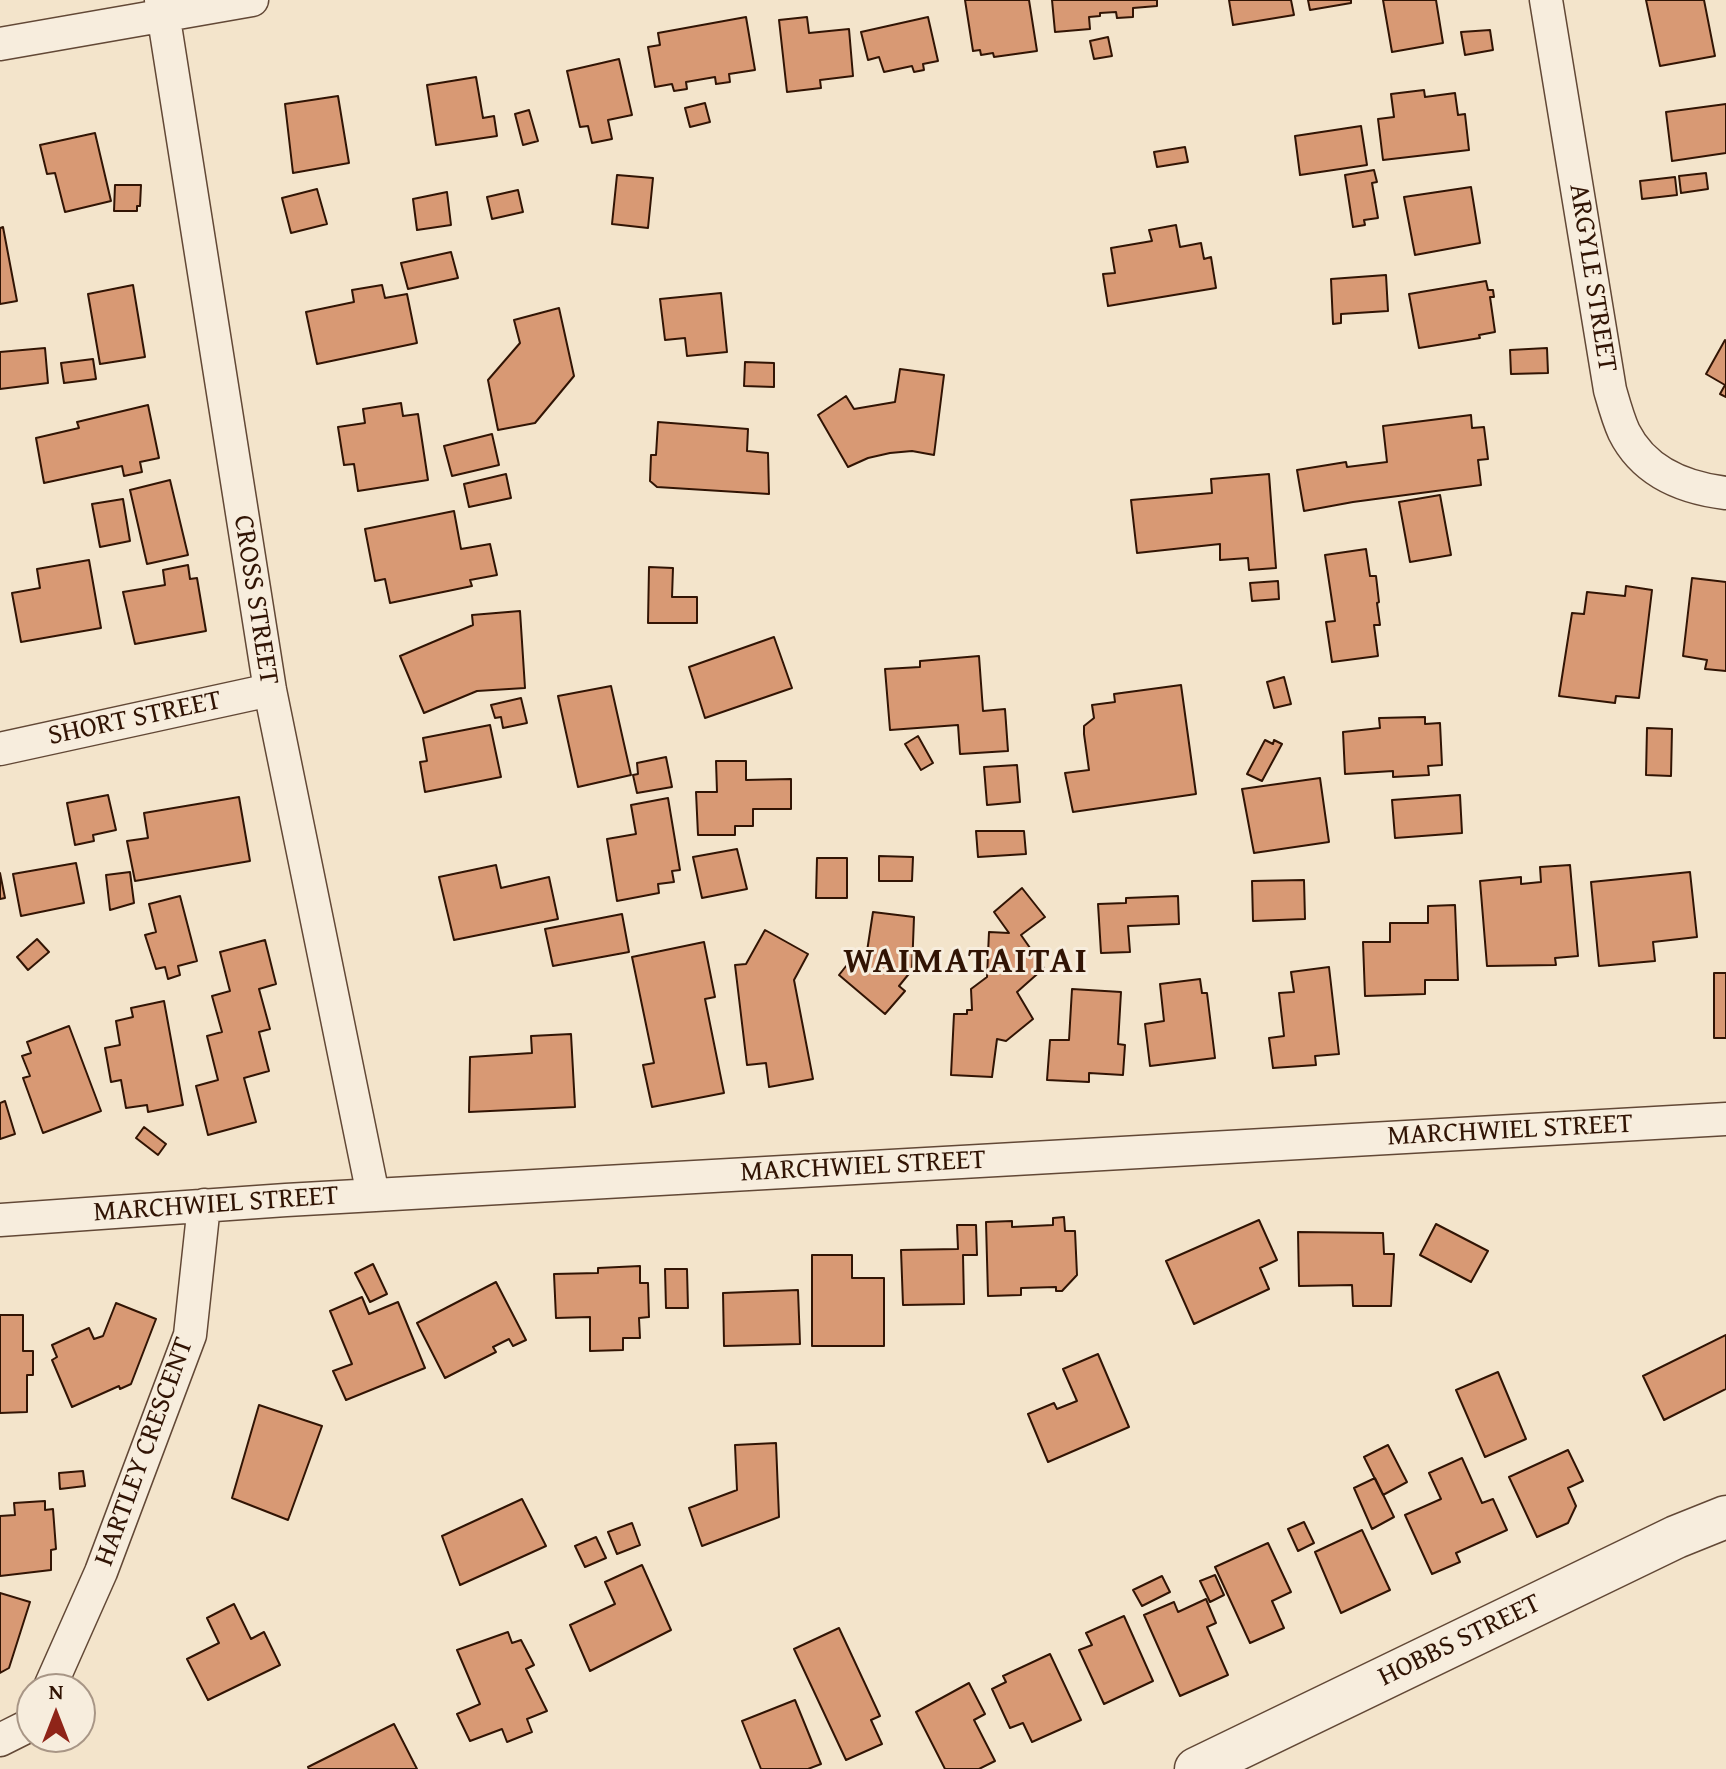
<!DOCTYPE html>
<style>
body{margin:0}
#map{position:relative;width:1726px;height:1769px;overflow:hidden;background:#f3e4cb;font-family:"Gentium Book Plus",serif}
canvas{display:block}
.north{position:absolute;left:16px;top:1673px;width:80px;height:80px;box-sizing:border-box;background:#f7eddd;border:2px solid #a89686;border-radius:50%;rotate:0deg;font-size:22px;font-weight:700;line-height:32px;text-align:center;color:#311404}
.north::after{content:'';display:block;margin:auto;width:28px;height:36px;background:#8f2418;clip-path:polygon(50% 0,100% 100%,50% 72%,0 100%)}
</style>
<div id="map">
<canvas width="1726" height="1769"></canvas>
<div class="north">N</div>
</div>
<script>
const context = document.querySelector('canvas').getContext('2d');
context.lineJoin = 'round';
function fill(path, color) {
  context.fillStyle = color;
  context.fill(path, 'evenodd');
}
function trace(path, color, width, dash) {
  context.strokeStyle = color;
  context.lineWidth = width;
  context.lineCap = dash ? 'butt' : 'round';
  context.setLineDash(dash || []);
  context.stroke(path);
}
function write(font, color, halo, rows, align = 'center') {
  context.font = font + ' "Gentium Book Plus",serif';
  context.lineWidth = 6;
  context.setLineDash([]);
  context.textBaseline = 'middle';
  context.strokeStyle = halo;
  context.fillStyle = color;
  for (const [text, x, y, turn = 0] of rows) {
    context.save();
    context.translate(x, y);
    context.rotate((+turn || 0) * Math.PI / 180);
    context.textAlign = isNaN(turn) ? turn : align;
    if (halo) context.strokeText(text, 0, 0);
    context.fillText(text, 0, 0);
    context.restore();
  }
}
const building = new Path2D(`
 M965,0H1029L1037,51L994,57L993,53L981,55L980,50L973,51Z
 M1052,0H1157V6L1133,8V17L1117,18L1116,12L1100,13V16L1089,17L1090,29L1055,32Z
 M1229,0H1291L1294,15L1233,25Z
 M1308,0H1351V3L1310,10Z
 M1383,0H1436L1443,43L1392,52Z
 M1646,0H1704L1715,56L1660,66Z
 M746,17L755,70L729,74L730,82L716,84L715,77L686,82L687,89L674,91L672,84L655,87L648,47L660,45L658,33Z
 M807,17L809,33L849,29L853,76L820,80L821,88L787,92L779,20Z
 M928,17L938,61L923,64L924,70L914,72L912,66L884,72L879,57L868,60L861,32Z
 M1490,30L1493,50L1465,55L1461,32Z
 M1108,37L1112,56L1094,59L1090,41Z
 M619,59L632,115L608,120L612,139L592,143L588,126L580,127L567,71Z
 M476,77L483,118L494,116L497,136L436,145L427,85Z
 M1424,90L1425,97L1455,93L1458,115L1465,114L1469,150L1383,160L1378,119L1394,117L1391,94Z
 M338,96L349,163L293,173L285,104Z
 M705,103L710,122L690,127L685,108Z
 M1726,104V153L1672,161L1666,112Z
 M529,110L538,141L523,145L515,114Z
 M1361,126L1367,165L1300,175L1295,136Z
 M95,133L111,201L65,212L55,173L47,174L40,145Z
 M1185,147L1188,162L1157,167L1154,152Z
 M1374,170L1377,182L1372,183L1378,218L1364,220L1365,225L1353,227L1345,175Z
 M1706,173L1708,189L1681,193L1679,176Z
 M617,175L653,178L648,228L612,224Z
 M1675,177L1677,195L1642,199L1640,181Z
 M115,185H141L140,206H137V211H114Z
 M1471,187L1480,243L1415,255L1404,197Z
 M317,189L327,224L291,233L282,198Z
 M518,190L523,212L492,219L487,197Z
 M447,192L451,225L417,230L413,199Z
 M1176,225L1180,247L1201,243L1204,259L1211,257L1216,288L1108,306L1103,274L1115,273L1111,248L1152,241L1149,230Z
 M3,227L17,301L0,304V228Z
 M451,252L458,278L408,289L401,263Z
 M1386,275L1388,311L1341,314V323L1333,324L1331,279Z
 M1486,281L1488,290H1493L1494,297H1490L1495,332L1479,335L1480,338L1419,348L1409,294Z
 M133,285L145,357L100,364L88,294Z
 M382,285L385,298L407,294L417,343L317,364L306,312L354,302L352,290Z
 M721,293L727,352L687,356L685,338L665,340L660,299Z
 M559,308L574,376L535,423L498,430L488,380L520,343L514,320Z
 M1725,340L1726,341V397L1720,394L1725,385L1706,374Z
 M45,348L48,383L0,389V352Z
 M1547,348L1548,373L1511,374L1510,350Z
 M93,359L96,379L64,383L61,363Z
 M745,362L774,363V387L744,386Z
 M900,369L944,375L934,455L912,451L890,453L868,458L848,467L818,415L846,396L854,409L895,402Z
 M401,403L403,416L418,414L428,480L358,491L354,464L344,465L338,427L365,423L363,409Z
 M148,405L159,458L140,462L142,472L124,476L122,466L44,483L36,438L79,428L77,422Z
 M1471,415L1472,428L1484,427L1488,459L1478,460L1481,485L1353,502L1304,511L1297,470L1346,462L1347,467L1387,462L1383,426Z
 M658,422L748,429L747,451L768,453L769,494L657,487L650,481L651,455H656Z
 M492,434L499,465L452,476L444,446Z
 M506,474L511,498L469,507L464,484Z
 M1269,474L1276,568L1249,570L1248,558L1220,560V544L1137,553L1131,500L1212,493L1211,479Z
 M170,480L188,555L147,564L130,490Z
 M1440,495L1451,555L1410,562L1399,502Z
 M123,499L130,541L100,547L92,504Z
 M454,511L461,549L490,544L497,575L470,580L472,586L390,603L385,579L375,581L365,529Z
 M1366,549L1370,576H1376L1379,602L1377,603L1380,625H1374L1378,656L1332,662L1326,622L1335,621L1325,555Z
 M89,560L101,628L21,642L12,593L40,588L37,569Z
 M188,565L190,579L197,578L206,631L135,644L123,592L165,585L163,570Z
 M649,567L673,568L672,597H697V623H648Z
 M1692,578L1726,582V671L1705,669L1707,660L1683,656Z
 M1278,581L1279,599L1252,601L1250,583Z
 M1626,586L1652,590L1639,698L1616,696L1615,703L1559,696L1572,613L1584,614L1587,592L1625,596Z
 M520,611L525,688L477,691L424,713L400,656L473,625L472,615Z
 M774,637L792,688L705,718L689,667Z
 M979,656L983,711L1005,709L1008,751L960,754L958,725L890,730L885,669L920,667V661Z
 M1284,677L1291,704L1274,708L1267,682Z
 M1181,685L1196,794L1073,812L1065,773L1089,770L1084,734V726L1094,718L1092,705L1115,702L1114,694Z
 M611,686L631,775L578,787L558,696Z
 M521,698L527,723L503,728L501,717L495,718L491,705Z
 M1425,717V724L1440,723L1442,765L1428,766L1429,775L1393,777V771L1345,774L1343,732L1380,728L1379,718Z
 M490,725L501,777L425,792L420,762L427,761L423,738Z
 M1647,728L1672,729L1671,776L1646,775Z
 M918,736L933,763L921,770L905,744Z
 M1265,740L1273,744L1274,740L1282,744L1262,781L1247,774Z
 M666,757L672,787L637,793L633,775L638,774L637,763Z
 M716,761H746V780L791,779V809H753V826H735V835H698L696,792H717Z
 M1017,765L1020,802L987,805L984,767Z
 M1320,778L1329,842L1254,853L1242,789Z
 M108,795L116,830L93,835L94,841L75,845L67,803Z
 M1460,795L1462,833L1395,838L1392,800Z
 M239,797L250,861L135,881L127,841L148,838L144,813Z
 M668,798L680,870L672,871L674,882L658,884L659,893L617,901L607,839L636,834L631,805Z
 M976,831H1024L1026,854L978,857Z
 M737,849L747,889L702,898L693,857Z
 M879,856L913,857L912,881H879Z
 M817,858H847V898H816Z
 M76,863L84,903L21,916L13,874Z
 M496,865L501,888L549,877L558,919L454,940L439,877Z
 M1570,865L1578,956L1555,958L1556,965L1487,966L1480,881L1521,877V884L1541,882L1540,867Z
 M130,872L134,903L110,910L106,875Z
 M1690,872L1697,937L1653,942L1655,961L1599,966L1591,882Z
 M0,873L5,898L0,899Z
 M1304,880L1305,919L1253,921L1252,881Z
 M1022,888L1045,917L1021,935L1044,968L1017,992L1033,1019L1006,1041L997,1039L992,1077L951,1075L954,1014H967V1010H972L971,989L987,977L989,932L1009,933L994,912Z
 M180,896L197,961L178,966L180,975L168,979L165,967L156,969L145,935L156,932L149,904Z
 M1178,896L1179,924L1128,926L1130,952L1101,953L1098,904L1126,903V898Z
 M1455,905L1458,980H1425V994L1365,996L1363,942H1390V923H1428V906Z
 M873,912L914,917L912,970L899,986L905,991L885,1014L839,975L858,951L866,958Z
 M622,914L629,952L553,966L545,929Z
 M765,930L808,954L794,980L813,1079L769,1087L766,1063L747,1065L735,965L746,964Z
 M37,939L49,952L28,970L17,957Z
 M265,940L276,984L259,989L270,1029L259,1032L269,1071L244,1078L256,1122L208,1135L196,1086L218,1080L207,1036L222,1032L212,996L230,991L220,952Z
 M704,942L715,997L705,999L724,1093L652,1107L643,1065L654,1063L632,957Z
 M1329,967L1339,1054L1315,1056L1316,1065L1273,1068L1269,1038L1284,1036L1279,993L1294,992L1291,972Z
 M1714,973H1726V1038H1714Z
 M1200,979L1202,993H1207L1215,1058L1150,1066L1145,1024L1164,1021L1160,984Z
 M1072,989L1121,992L1118,1044L1125,1045L1123,1075L1089,1073V1082L1047,1080L1050,1040H1069Z
 M164,1001L183,1105L148,1112L147,1105L126,1108L121,1080L111,1082L105,1048L120,1045L116,1021L133,1017L131,1008Z
 M69,1026L101,1111L43,1133L23,1078L30,1076L22,1056L31,1053L27,1042Z
 M571,1034L575,1107L469,1112L470,1057L532,1053L531,1036Z
 M5,1101L15,1134L0,1139V1103Z
 M144,1127L166,1144L158,1155L136,1138Z
 M1064,1217L1065,1231H1075L1077,1275L1062,1291H1056V1287L1021,1288V1295L988,1296L986,1222L1012,1221V1227L1053,1225V1218Z
 M1259,1220L1277,1260L1260,1268L1269,1289L1194,1324L1166,1261Z
 M1436,1224L1488,1251L1471,1282L1420,1255Z
 M957,1225H976L977,1255H963L964,1304L903,1305L901,1250L958,1249Z
 M1298,1232L1383,1233L1384,1254H1394L1391,1306H1353L1352,1285L1299,1286Z
 M812,1255H852V1278H884V1346H812Z
 M373,1264L387,1294L370,1302L355,1273Z
 M640,1266V1283H648L649,1317L639,1318L640,1338H623V1350L590,1351V1317L556,1318L554,1274L598,1273V1268Z
 M665,1269H687L688,1308H666Z
 M496,1282L526,1340L513,1346L509,1339L493,1347L496,1352L445,1378L417,1323Z
 M798,1290L800,1344L724,1346L723,1293Z
 M362,1297L369,1314L398,1302L425,1368L346,1400L333,1371L352,1364L330,1311Z
 M116,1303L156,1319L131,1384L120,1389L119,1386L72,1407L52,1360L57,1357L52,1345L89,1328L94,1339L103,1336Z
 M0,1315H23V1351H33V1375H27V1412L0,1413Z
 M1726,1335V1389L1664,1420L1643,1376Z
 M1098,1354L1129,1427L1048,1462L1028,1414L1054,1403L1057,1409L1077,1401L1063,1369Z
 M1498,1372L1526,1439L1485,1457L1456,1390Z
 M259,1405L322,1426L288,1520L232,1498Z
 M776,1443L779,1517L702,1546L689,1508L737,1490L735,1445Z
 M1388,1445L1407,1482L1383,1495L1364,1457Z
 M1568,1450L1583,1481L1568,1488L1576,1506L1568,1523L1537,1537L1509,1477Z
 M1462,1458L1482,1503L1493,1499L1507,1530L1456,1553L1460,1562L1432,1574L1405,1515L1441,1499L1429,1473Z
 M83,1471L85,1486L60,1489L59,1473Z
 M1375,1478L1394,1517L1372,1529L1354,1488Z
 M522,1499L546,1546L460,1585L442,1536Z
 M45,1501V1510L53,1509L56,1549L51,1550V1570L0,1576V1516L15,1515L14,1503Z
 M1304,1522L1314,1543L1298,1551L1288,1529Z
 M632,1523L640,1545L617,1554L608,1532Z
 M1362,1530L1390,1590L1341,1613L1315,1552Z
 M596,1537L606,1558L585,1567L575,1546Z
 M1268,1543L1291,1592L1272,1601L1284,1628L1250,1643L1215,1567Z
 M642,1565L671,1630L590,1671L570,1625L615,1604L605,1582Z
 M1215,1575L1224,1595L1210,1602L1200,1581Z
 M1162,1576L1170,1592L1142,1606L1133,1590Z
 M0,1593L30,1602L9,1668L0,1673Z
 M1206,1599L1216,1623L1207,1627L1228,1675L1180,1696L1144,1615L1174,1602L1178,1612Z
 M234,1604L251,1639L264,1632L280,1665L208,1700L187,1659L219,1643L207,1618Z
 M1124,1616L1153,1681L1104,1704L1079,1650L1092,1645L1086,1633Z
 M839,1628L880,1716L871,1720L882,1744L846,1760L794,1649Z
 M508,1632L512,1643L521,1640L534,1665L526,1669L547,1711L527,1719L532,1732L507,1742L502,1729L470,1741L457,1714L480,1704L457,1650Z
 M1050,1654L1081,1720L1032,1742L1023,1723L1010,1728L992,1689L1006,1682L1003,1676Z
 M969,1683L985,1714L974,1720L995,1761L979,1769H945L916,1712Z
 M795,1700L821,1764L808,1769H761L742,1721Z
 M394,1724L417,1769H309L308,1767Z`);
const minor = new Path2D(`
 M161,0L270,690L373,1195
 M1546,0L1610,390C1614,404 1618,419 1624,432C1644,472 1684,488 1726,493
 M0,44L252,0
 M0,749L270,690
 M0,1220L286,1200L1726,1119
 M49,1689L101,1572L190,1335L204,1205
 M0,1740L32,1724`);
const tertiary = new Path2D(`
 M1196,1769L1676,1537L1726,1517`);
const streetNames = [
 ["ARGYLE STREET",1592,278,81],
 ["CROSS STREET",255,600,81],
 ["SHORT STREET",135,719,-12],
 ["MARCHWIEL STREET",1510,1131,-3],
 ["MARCHWIEL STREET",863,1167,-3],
 ["MARCHWIEL STREET",216,1205,-4],
 ["HARTLEY CRESCENT",145,1452,-70],
 ["HOBBS STREET",1460,1641,-26]
];
const districtNames = [
 ["WAIMATAITAI",966,963]
];
fill(building, '#d89974');
trace(building, '#311404', 2);
trace(minor, '#624836', 35);
trace(tertiary, '#624836', 45);
trace(minor, '#f7eddd', 32);
trace(tertiary, '#f7eddd', 42);
write('28px', '#311404', '#f7eddd', streetNames);
context.letterSpacing = '2px';
write('bold 36px', '#311404', '#f7eddd', districtNames);
context.letterSpacing = '0px';
</script>
